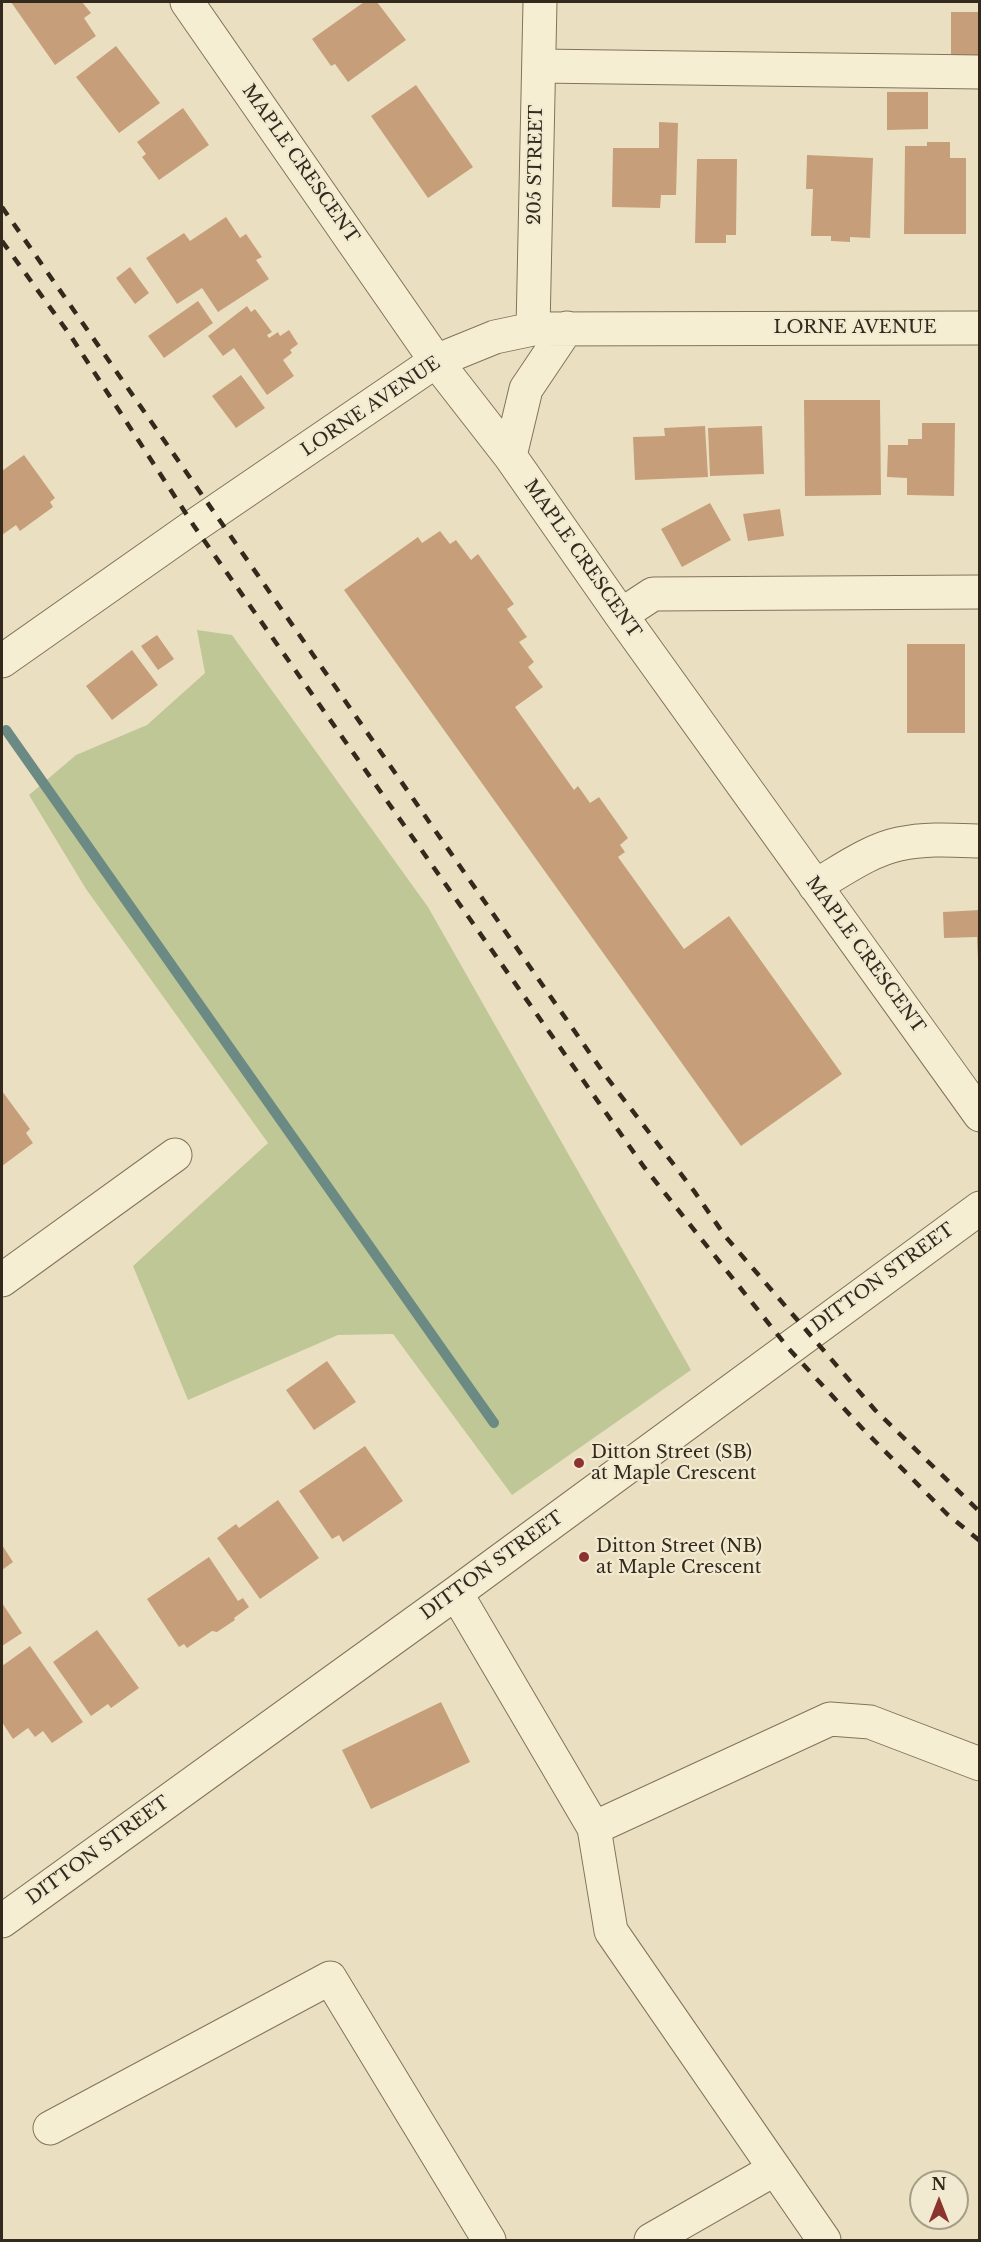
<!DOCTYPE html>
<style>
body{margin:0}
#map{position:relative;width:981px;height:2242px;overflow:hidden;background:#eae0c1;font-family:"Libre Baskerville",serif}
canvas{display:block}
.frame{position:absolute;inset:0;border:3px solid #33291d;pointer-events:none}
.north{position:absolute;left:909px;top:2170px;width:60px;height:60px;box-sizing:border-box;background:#f2ead0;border:2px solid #a69d88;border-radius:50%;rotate:0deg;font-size:16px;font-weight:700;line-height:24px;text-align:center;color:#33291d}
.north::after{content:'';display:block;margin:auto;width:21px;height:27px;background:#8d332e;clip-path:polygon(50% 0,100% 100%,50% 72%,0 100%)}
</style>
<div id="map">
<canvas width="981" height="2242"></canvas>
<div class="frame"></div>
<div class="north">N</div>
</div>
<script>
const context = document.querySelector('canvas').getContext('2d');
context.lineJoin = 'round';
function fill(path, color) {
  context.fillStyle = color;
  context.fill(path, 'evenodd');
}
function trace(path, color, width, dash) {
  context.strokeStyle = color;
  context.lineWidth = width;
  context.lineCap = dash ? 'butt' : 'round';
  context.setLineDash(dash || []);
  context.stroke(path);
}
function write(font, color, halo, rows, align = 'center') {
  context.font = font + ' "Libre Baskerville",serif';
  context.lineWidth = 4.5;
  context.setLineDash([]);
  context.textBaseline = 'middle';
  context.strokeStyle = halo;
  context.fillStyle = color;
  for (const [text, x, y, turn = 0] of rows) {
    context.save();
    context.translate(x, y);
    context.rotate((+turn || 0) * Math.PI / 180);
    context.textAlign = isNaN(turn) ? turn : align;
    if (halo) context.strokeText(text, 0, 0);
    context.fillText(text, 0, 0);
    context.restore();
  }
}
const green = new Path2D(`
 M197,630L232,635L428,907L691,1370L512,1495L393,1334L338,1335L188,1400L133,1266L268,1143L86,889L29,795L76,755L147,725L205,673Z`);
const stream = new Path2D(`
 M6,730L494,1423`);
const building = new Path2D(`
 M11,2H82L91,13L84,18L96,36L55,65Z
 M364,2H377L406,40L348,82L335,64L331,66L312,39Z
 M951,12H979L980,56H951Z
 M116,46L160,103L119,133L76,77Z
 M416,85L473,167L428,198L371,116Z
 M887,92H928V129L887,130Z
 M183,108L209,145L159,180L142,157L146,154L137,142Z
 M659,122L678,123L676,195H661L660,208L612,207L613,148H659Z
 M927,142H950V158H966V234H904L905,146H927Z
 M807,155L873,158L870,238L850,237V242L831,241V236H811L813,189H806Z
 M697,159H737L736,235H726V243H695Z
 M226,217L240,238L246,234L262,257L256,260L269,279L218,312L202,288L177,304L146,258L184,233L190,241Z
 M130,267L149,293L135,304L116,278Z
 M198,301L213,323L164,358L148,336Z
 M247,306L251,312L255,309L272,332L267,335L269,338L278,332L280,336L289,330L298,344L290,350L292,353L283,360L294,376L267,395L234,348L223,356L208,336Z
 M241,375L265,408L236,428L212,396Z
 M804,400H880L881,495L805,496Z
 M922,423H955L954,496L907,495V478L887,477L888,445H908V439H922Z
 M705,426L708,477L635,480L633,437L665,436L664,428Z
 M762,426L764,474L710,476L708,428Z
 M24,455L55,498L50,502L53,507L20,531L16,525L2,535V471Z
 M710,503L731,540L682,567L661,529Z
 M780,509L784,536L748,541L743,514Z
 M440,531L450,544L456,540L471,560L478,554L514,604L507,609L527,637L519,642L534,662L528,667L543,687L515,707L574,790L578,786L590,803L599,797L628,838L620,845L625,852L618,857L684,949L729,916L842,1074L741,1146L344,590L418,537L422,543Z
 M157,635L174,659L158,670L141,646Z
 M907,644H965V733H907Z
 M132,650L158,685L112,720L86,686Z
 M980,910V959H978L977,937L944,938L943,912Z
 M2,1091L30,1129L26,1133L33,1143L2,1166Z
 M327,1361L356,1402L314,1430L286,1390Z
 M365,1446L403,1501L343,1542L339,1535L332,1539L299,1491Z
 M278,1500L319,1558L260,1599L217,1538L236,1524L239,1528Z
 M2,1545L13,1562L2,1570Z
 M209,1557L238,1601L243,1598L249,1607L234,1618L235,1620L217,1632L212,1631L187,1648L184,1644L179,1647L147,1599Z
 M2,1603L22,1633L2,1646Z
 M97,1630L139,1688L111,1708L108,1704L91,1716L53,1662Z
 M30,1646L83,1722L52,1743L43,1731L35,1737L28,1728L13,1739L2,1722V1666Z
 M441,1702L470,1762L371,1809L342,1750Z`);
const minor = new Path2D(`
 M187,2L436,361L510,456L621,615L980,1115
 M539,66L980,72
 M533,329L540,2
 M510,456L526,389L567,328
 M621,615L653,594L980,592
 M2,661L194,526L436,361L495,337L533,329L980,328
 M815,886C841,871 870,850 899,844C926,838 953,840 980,841
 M2,1280L175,1155
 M456,1593L594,1828L611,1931L824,2240
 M594,1828L830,1719L870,1722L980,1764
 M2,1921L456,1593L980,1208
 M50,2128L330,1978L489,2240
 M651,2240L775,2169`);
const rail = new Path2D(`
 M2,207L605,1075L694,1191L725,1236L875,1410L980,1512
 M2,241L70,335L194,526L644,1167L789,1349L862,1428L947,1514L980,1541`);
const markers = [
 [579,1463,6,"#8d332e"],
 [584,1557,6,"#8d332e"]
];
const streetNames = [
 ["MAPLE CRESCENT",300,164,55],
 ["205 STREET",536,165,-89],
 ["LORNE AVENUE",855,328],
 ["LORNE AVENUE",371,407,-34],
 ["MAPLE CRESCENT",582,559,55],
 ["MAPLE CRESCENT",865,955,54],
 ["DITTON STREET",883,1278,-36],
 ["DITTON STREET",492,1566,-36],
 ["DITTON STREET",98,1851,-36]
];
const poiNames = [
 ["Ditton Street (SB)",591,1453],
 ["at Maple Crescent",591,1474],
 ["Ditton Street (NB)",596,1547],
 ["at Maple Crescent",596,1568]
];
fill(green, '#bfc796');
trace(stream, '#6b8a84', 10);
fill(building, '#c69e79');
trace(minor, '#82725a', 35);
trace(minor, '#f6eed3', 33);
trace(rail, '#33291d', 4.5, [10, 10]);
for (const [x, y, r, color] of markers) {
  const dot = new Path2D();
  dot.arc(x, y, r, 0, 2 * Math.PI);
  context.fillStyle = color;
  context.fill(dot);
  trace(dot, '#f2ead0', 2);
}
write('18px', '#33291d', '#f2ead0', streetNames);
write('18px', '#33291d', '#f2ead0', poiNames, 'left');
</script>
